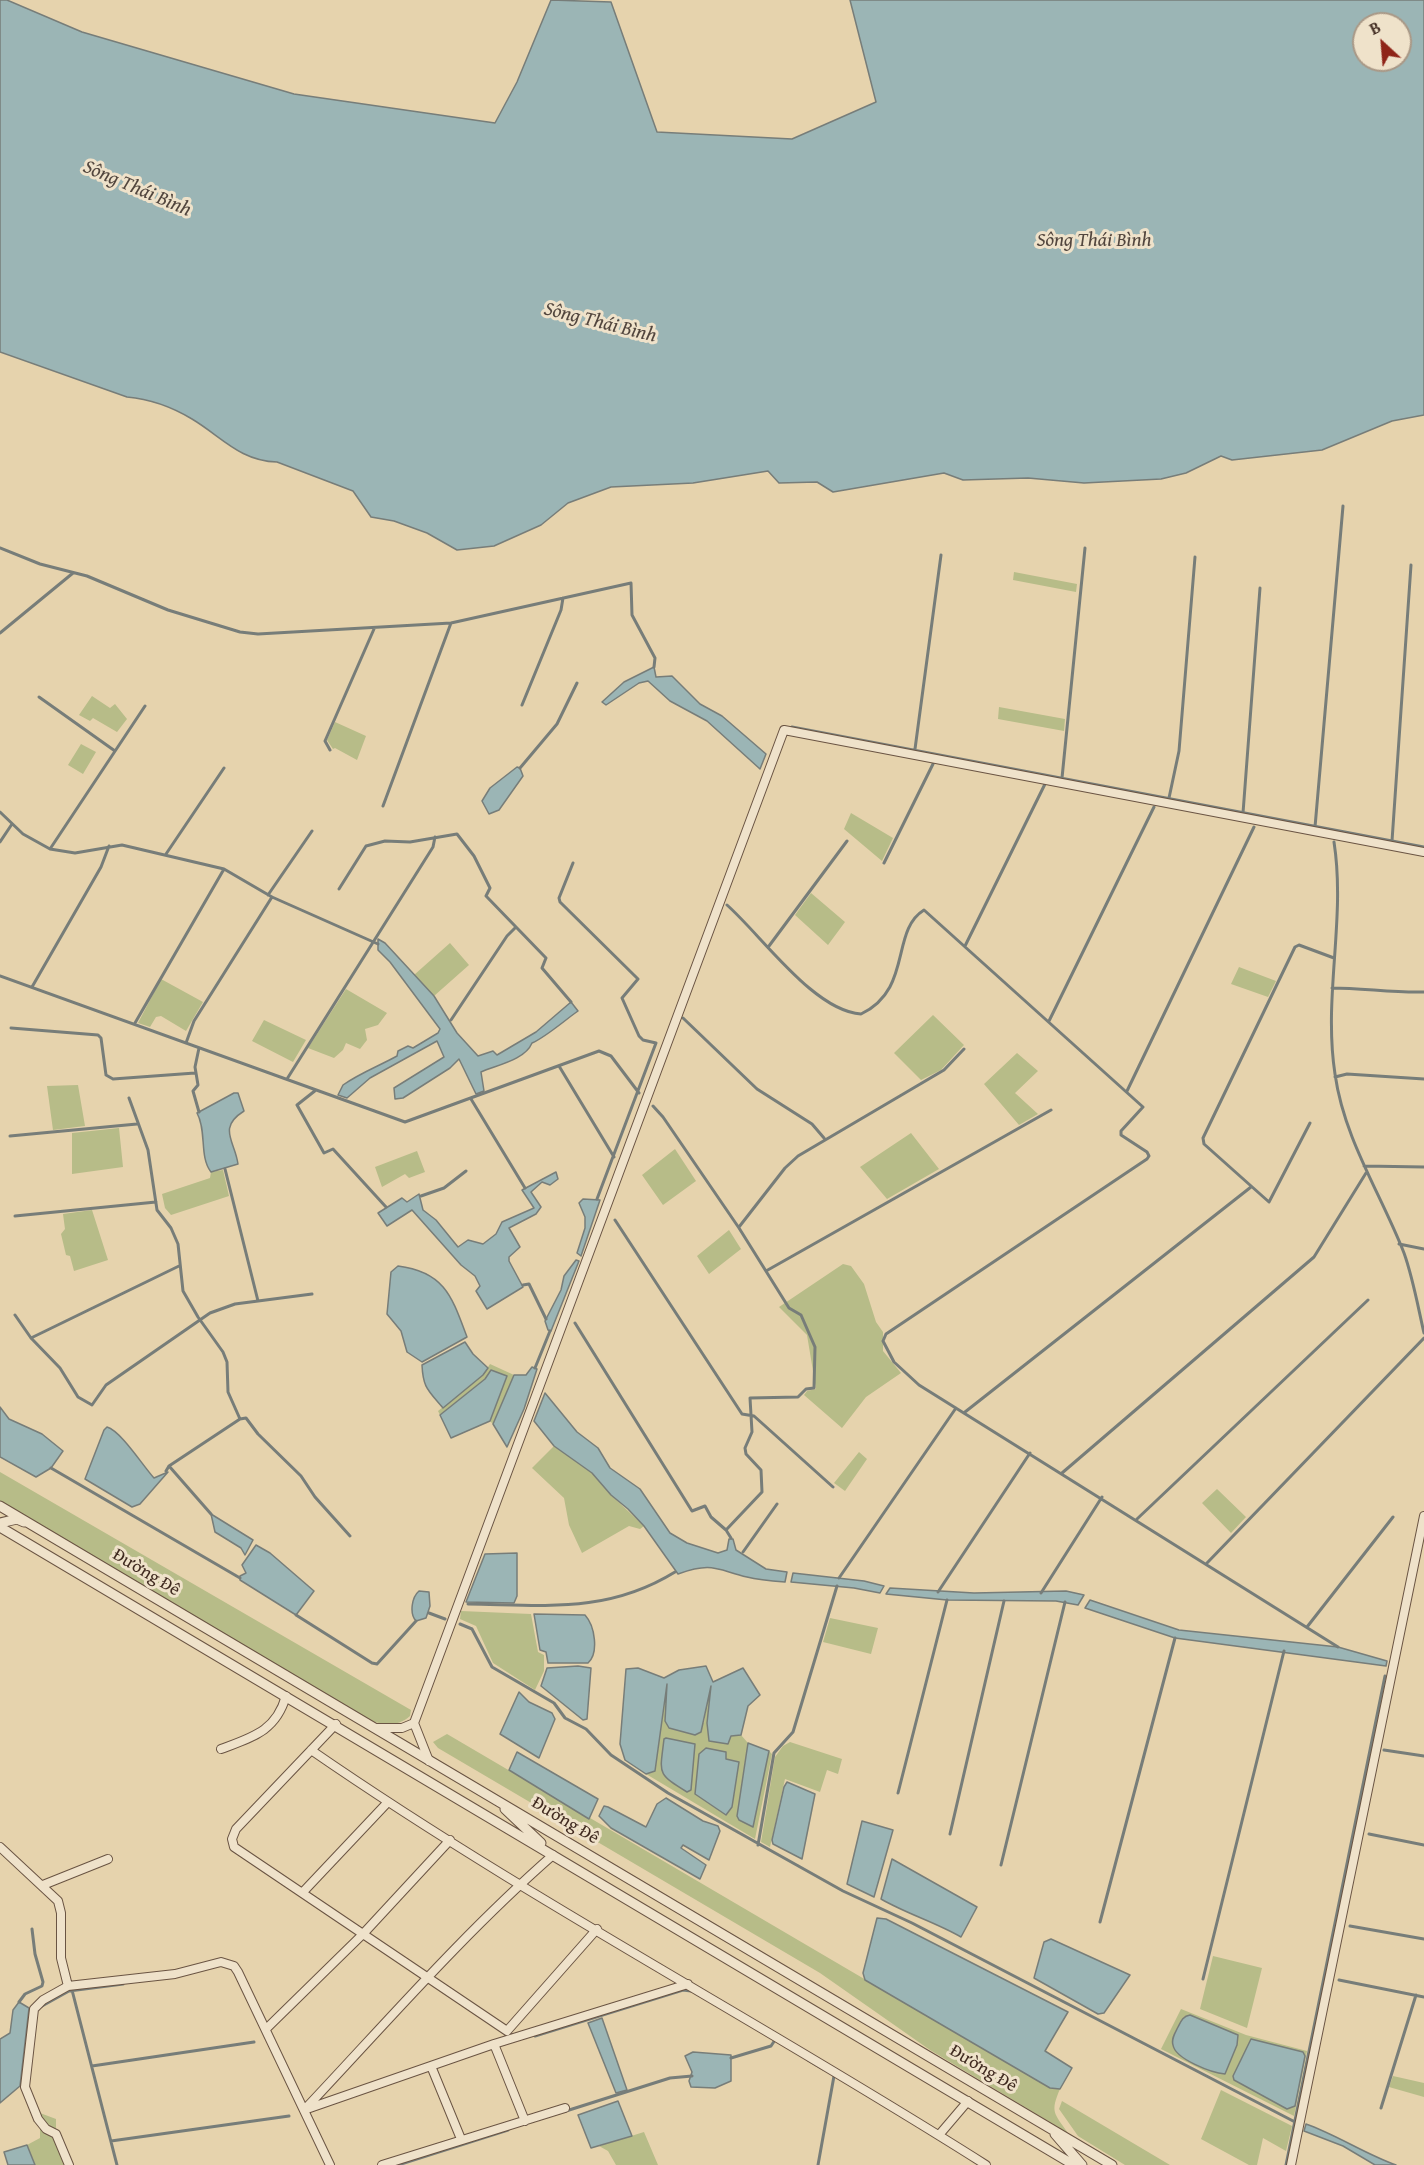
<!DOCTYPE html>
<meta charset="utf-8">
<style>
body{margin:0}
#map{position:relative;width:1424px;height:2165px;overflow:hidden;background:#e6d3ad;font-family:"Gentium Book Plus",serif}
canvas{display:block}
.north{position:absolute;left:1352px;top:12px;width:60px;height:60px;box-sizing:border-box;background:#efe2ca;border:2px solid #a99886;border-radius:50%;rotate:334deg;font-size:16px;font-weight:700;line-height:24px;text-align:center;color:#402a20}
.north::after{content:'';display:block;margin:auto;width:21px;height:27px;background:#8f2418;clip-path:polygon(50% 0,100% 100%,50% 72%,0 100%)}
</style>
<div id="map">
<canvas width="1424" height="2165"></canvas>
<div class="north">B</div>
</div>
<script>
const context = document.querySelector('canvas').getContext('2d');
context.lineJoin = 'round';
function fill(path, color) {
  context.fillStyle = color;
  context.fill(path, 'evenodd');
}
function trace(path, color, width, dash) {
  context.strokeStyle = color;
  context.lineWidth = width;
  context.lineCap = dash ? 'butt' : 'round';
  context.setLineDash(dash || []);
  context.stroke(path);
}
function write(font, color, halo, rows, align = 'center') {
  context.font = font + ' "Gentium Book Plus",serif';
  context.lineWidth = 6;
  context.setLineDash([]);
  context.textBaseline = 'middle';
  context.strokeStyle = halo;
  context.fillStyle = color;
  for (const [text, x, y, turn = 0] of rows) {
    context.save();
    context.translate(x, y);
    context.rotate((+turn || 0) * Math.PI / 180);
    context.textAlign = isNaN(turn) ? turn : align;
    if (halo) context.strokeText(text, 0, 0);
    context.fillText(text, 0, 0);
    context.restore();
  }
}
const green = new Path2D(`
 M1014,572L1077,584L1076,592L1013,580Z
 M92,696L110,708L115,704L127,719L117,732L93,718L90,721L79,715Z
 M999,707L1065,719L1064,731L998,719Z
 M335,722L366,736L357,760L335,748L333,749L327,740Z
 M81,744L96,752L83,774L68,765Z
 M851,813L893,838L882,861L844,829Z
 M811,893L845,922L828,945L795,915Z
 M450,943L469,965L434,996L414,975Z
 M1239,967L1276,981L1268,997L1231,984Z
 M161,979L203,1002L186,1031L161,1016L156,1017L150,1027L138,1023Z
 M346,989L387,1013L378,1025L365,1029L367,1040L360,1049L346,1043L343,1050L334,1058L308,1048Z
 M933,1015L964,1045L941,1070L921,1080L894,1053Z
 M264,1020L306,1040L293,1062L252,1041Z
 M1017,1053L1038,1071L1015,1093L1038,1114L1019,1125L984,1084Z
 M78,1085L85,1126L53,1130L47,1086Z
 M119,1128L123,1167L72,1174V1133Z
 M911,1133L939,1169L887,1199L860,1167Z
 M675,1149L696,1181L663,1205L642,1175Z
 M417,1151L425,1172L409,1178L405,1174L382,1187L375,1167Z
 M223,1170L229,1196L171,1215L165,1208L162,1194L210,1178L211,1172Z
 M92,1210L108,1260L74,1271L70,1256L66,1255L61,1234L65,1229L63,1214Z
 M729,1230L741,1249L709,1274L697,1256Z
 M843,1264L851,1266L864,1284L876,1322L883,1332V1351L901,1373L866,1397L842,1428L804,1395L807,1391L816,1389L807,1335L779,1307Z
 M490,1364L514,1375L493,1424L490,1421L507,1376L491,1370L485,1379L440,1415L438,1411L483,1375Z
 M554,1446L592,1473L611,1495L644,1526L640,1529L629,1526L582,1553L569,1525L564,1498L532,1468Z
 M859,1452L867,1459L845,1491L834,1483Z
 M0,1472L411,1710L410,1716C396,1728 384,1725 368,1720L0,1502Z
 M1217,1489L1246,1517L1231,1533L1202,1503Z
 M461,1611L531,1614L538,1652L544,1655V1671L535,1690L493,1663L476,1626L460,1619Z
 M830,1618L878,1628L871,1654L823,1642Z
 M667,1684L665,1721L704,1723L709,1687L711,1685L707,1723L709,1741L728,1744L731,1736L741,1735L748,1743L737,1816L753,1827L766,1758L769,1751L772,1754L755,1839L646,1774L655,1771Z
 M447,1734L1050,2088L1060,2089C1050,2112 1054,2113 1068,2133L930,2050L820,1973L438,1748L433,1742Z
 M790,1742L842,1759L838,1774L827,1770L820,1792L785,1779L770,1847L761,1842L775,1757L783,1746Z
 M1213,1956L1262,1968L1247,2028L1200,2009Z
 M1181,2009L1246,2035L1307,2051L1294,2116L1161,2049Z
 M1393,2076L1424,2083V2097L1389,2087Z
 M1221,2090L1292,2126L1286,2151L1263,2138L1257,2165H1249L1201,2139Z
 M1062,2101L1170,2165H1125L1078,2136L1059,2109Z
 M40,2113L56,2119V2132L71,2165H35L27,2145L40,2138Z
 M644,2132L658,2165H616L608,2151L599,2146Z`);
const water = new Path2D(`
 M0,0H7L82,32L294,94L495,123L517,82L551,0L611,2L657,132L792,139L876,102L850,0H1424V415L1392,421L1322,450L1232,460L1221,456L1186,473L1161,479L1084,483L1028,478L963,480L944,473L833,492L817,482L779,483L768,471L693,483L611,487L568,503L541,525L494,546L457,550L427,533L394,521L371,517L353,491L277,462C240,461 222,437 192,419C172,407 150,399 127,397L0,352ZM1364,24H1400V60H1364Z
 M654,667L656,677L672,676L700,704L722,716L766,754L760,769L707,721L670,701L648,681L639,683L606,705L602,702L624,682Z
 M517,767L520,768L523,776L499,810L489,814L482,801L490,788Z
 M378,939L385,943L434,996L457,1033L478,1056L493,1051L497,1055L536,1032L571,1002L578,1011C565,1020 546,1037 532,1043C525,1060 497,1065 481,1072L484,1091L476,1094L459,1059L450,1068L403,1098L395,1099L394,1088L444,1057L437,1041L370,1078L347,1098L338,1095L343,1085C360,1073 379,1066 397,1056L398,1051L408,1046L413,1048L438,1033L440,1029L390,962L378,950Z
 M234,1093H238L244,1111C217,1128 235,1141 238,1164L211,1172C199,1157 207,1131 197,1113Z
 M556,1172L558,1179L550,1185L542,1182L531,1192L541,1207L536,1214L509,1228L520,1247L509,1257V1261L523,1287L487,1309L476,1291L480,1286L475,1276L461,1265L412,1210L387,1226L378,1213L402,1198L407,1202L419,1194L423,1210L436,1220L458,1247L468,1240L483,1244L496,1234L502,1222L534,1208L522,1190Z
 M583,1199L600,1200L581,1256L577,1253L585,1228V1217L579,1203Z
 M576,1260L579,1261L551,1331L548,1330L545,1321L561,1290L564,1276Z
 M398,1266C445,1272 452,1297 467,1337L422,1362L407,1352L401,1331L387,1314L391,1272Z
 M465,1342L473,1354L488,1368L483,1375L443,1408C428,1390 423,1388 422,1365Z
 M532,1367L537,1369L524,1409L507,1447L493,1424L514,1375H526Z
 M491,1370L507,1376L490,1421L451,1438L440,1415L485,1379Z
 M545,1393L577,1432L598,1448L610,1468L640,1489L670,1533L687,1543L718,1553L727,1550L729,1539H733L736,1550L766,1569L787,1572L785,1582C772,1581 759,1580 747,1577C715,1569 712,1562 678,1574L644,1526L628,1509L611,1495L592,1473L554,1446L534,1421Z
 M0,1407L9,1419L42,1434L63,1451L51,1468L36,1477L0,1457Z
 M107,1427C121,1431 143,1466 154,1478L168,1472L140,1504L132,1507L85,1479L104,1430Z
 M211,1514L253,1540L245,1555L241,1548L215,1532Z
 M256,1545L270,1553L314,1591L296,1615L240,1580V1576L246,1573L242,1565Z
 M517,1553V1596L514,1603L466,1602L485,1554Z
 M793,1573L864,1581L884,1586L880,1593L854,1588L791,1582Z
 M890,1588L974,1593L1066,1591L1084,1595L1078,1605L1056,1601L947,1600L886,1594Z
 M419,1591L429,1592L430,1606L426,1618L416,1621C409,1613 412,1597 419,1591Z
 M1090,1600L1179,1630L1338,1647L1387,1661L1386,1666L1175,1638L1085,1608Z
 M534,1614L585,1615C595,1626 599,1653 588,1663H548L546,1652L540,1650Z
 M578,1666L591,1668L587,1719L583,1720L541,1686L547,1668Z
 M706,1666L713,1682L743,1668L760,1695L748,1706L741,1735L731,1736L728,1744L709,1741L707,1723L711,1686L701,1732L695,1735L669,1728L665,1721L667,1684L655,1771L646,1774L625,1760L620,1744L626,1669L638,1668L664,1678L679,1670Z
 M519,1692L529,1702L552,1713L555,1719L539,1758L500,1734Z
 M666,1738L695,1744L691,1790L687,1792C656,1773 660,1774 664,1739Z
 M748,1743L769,1751L753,1827L739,1820L737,1816Z
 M706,1748L726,1752V1759L739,1762L732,1807L726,1815L695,1794L699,1754Z
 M517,1752L598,1799L589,1819L509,1770Z
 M787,1782L815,1794L802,1859L773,1844L772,1840L784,1787Z
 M666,1798L703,1821L718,1826L720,1831L709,1860L683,1845L681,1848L706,1865L700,1879L611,1828L599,1816L604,1806L608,1807L646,1827L657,1804Z
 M862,1821L893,1830L874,1897L847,1884Z
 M892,1859L977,1907L961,1937C935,1922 907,1914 881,1899Z
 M877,1918L886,1919L1068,2012L1045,2051L1072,2068L1060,2089L1050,2088L865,1980L863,1973Z
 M1051,1939L1130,1975L1104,2013L1098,2014L1034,1978L1044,1942Z
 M19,2002L29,2008L20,2086L0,2103V2039L10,2033L13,2010Z
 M1190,2015L1238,2035L1237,2045L1225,2074C1212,2073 1175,2059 1173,2045C1171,2039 1175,2033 1178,2027C1181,2021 1183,2016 1190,2015Z
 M602,2018L627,2090L616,2093L588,2023Z
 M1251,2039L1303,2052L1305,2056L1295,2106L1287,2109L1234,2080L1233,2076Z
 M693,2052L731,2055V2081L715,2088L691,2087L689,2081L692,2072L685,2056Z
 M618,2101L632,2136L591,2148L578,2115Z
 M1306,2124C1337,2135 1365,2154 1396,2165H1375L1343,2146L1304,2131Z
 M27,2145L35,2165H8L4,2152Z`);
const stream = new Path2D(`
 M0,548L40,564L87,576L168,610L240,632L258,634L451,623L631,583L632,615L655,658L654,667
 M0,633L73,573
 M39,697L115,751
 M522,705L561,610L563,598
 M792,727L1424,847
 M915,749L941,555
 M330,750L325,741L374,629
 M520,768L557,724L577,683
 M1062,778L1085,548
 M1169,798L1179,751L1195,557
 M383,806L451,623
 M0,812L23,834L50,849L75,853L122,845L224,869L272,897L378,944
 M1243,813L1260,588
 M1315,827L1343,506
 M1392,841L1411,565
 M0,842L12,824
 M1334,842C1346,919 1323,997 1335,1074C1344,1139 1381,1194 1404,1253C1413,1278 1418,1307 1424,1333
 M50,849L145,706
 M166,854L224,768
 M573,863L559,898L560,902L638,979L622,998L639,1036L643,1040L656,1043L597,1199
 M884,863L933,764
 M339,889L366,846L385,841L410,842L457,834L474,856L490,888L486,896L546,958L542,968L571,1002
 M268,895L312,831
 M727,905C762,936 814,1011 861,1014C913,989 890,931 924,910L1143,1107L1121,1131V1135L1147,1152L1149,1156L1147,1159L886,1334L883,1341L894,1362L919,1385L1338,1647
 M769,946L847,841
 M965,946L1045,784
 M0,976L405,1122L599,1051L611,1056L639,1093
 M32,987L101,867L109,846
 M1332,988C1363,988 1393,993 1424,992
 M683,1018L757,1089L812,1124L824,1138
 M451,1020L507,936L516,927
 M1049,1021L1154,807
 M135,1023L224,869
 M11,1028L98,1035L101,1038L106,1075L113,1079L195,1073
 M186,1043L194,1021L272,897
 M559,1066L614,1157
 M1335,1077L1347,1074L1424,1079
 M287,1079L433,847L435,837
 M316,1090L297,1105L324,1153L333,1149L386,1207
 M1127,1091L1254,827
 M129,1098L148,1150L157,1210L171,1228L178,1244L183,1291L198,1317L223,1352L227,1362L228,1392L240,1419L169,1466L166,1471
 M471,1099L525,1188
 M199,1112L193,1091L198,1085L195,1067L199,1048
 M1310,1123L1269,1202L1204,1144L1203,1138L1295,947L1299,945L1334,958
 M10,1136L137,1124
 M1364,1166L1424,1167
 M225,1169L258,1301
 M421,1196L444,1188L466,1171
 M15,1216L156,1202
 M615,1220L742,1414L754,1416L833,1487
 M739,1227L785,1168L798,1156L944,1070L964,1049
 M1399,1244L1424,1249
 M766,1271L1051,1110
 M523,1285L529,1284L546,1319
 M15,1315L31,1338L60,1368L78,1397L92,1405L106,1385L210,1313L235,1304L312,1294
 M575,1323L692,1511L705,1506L711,1517L726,1530L762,1492L761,1470L746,1454L745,1448L752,1432L750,1398L798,1397L806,1389L814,1388L815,1347L801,1315L789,1308L739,1228L663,1117L653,1106
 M31,1338L179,1266
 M535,1368L550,1331
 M965,1412L1251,1187
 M240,1419L246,1418L258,1434L301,1476L315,1497L350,1536
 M169,1466L211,1514
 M51,1468L240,1578
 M1062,1473L1314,1257L1366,1173
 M1137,1519L1368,1300
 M726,1530L731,1538
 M743,1552L777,1504
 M1207,1563L1424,1338
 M839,1578L956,1408
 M938,1592L1030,1453
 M1041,1593L1102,1497
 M468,1604C544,1605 607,1614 675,1572
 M429,1613L445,1619
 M296,1615L372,1663L377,1664L416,1621
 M460,1624L472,1629L492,1667L554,1703L565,1718L586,1729L611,1755L668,1793L843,1891L912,1923L1295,2122
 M1307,1627L1393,1517
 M1384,1750L1424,1756
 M898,1793L947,1600
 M950,1834L1004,1601
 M1369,1834L1424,1845
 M758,1845L774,1753L793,1732L837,1586
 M1001,1865L1065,1602
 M1100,1922L1175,1638
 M1350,1926L1424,1939
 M1203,1979L1284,1651
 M1339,1980L1424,1997
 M72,1990L117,2165
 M19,2002L25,1994L42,1986L43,1982L35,1954L32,1929
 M42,2006L69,1991L123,1984
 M535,2036L683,1990L691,1991
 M731,2058L771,2046L775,2040
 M808,2060L823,2069
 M92,2066L254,2042
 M1381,2108L1416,1995
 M566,2111L670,2078L692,2076
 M111,2141L289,2116
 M398,2165L508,2130
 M818,2165L834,2076
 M1286,2165L1385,1676`);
const minor = new Path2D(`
 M336,1724L236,1829L232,1839L234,1847L363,1934L450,1840
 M377,1728H402L414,1723
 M221,1749C253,1737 276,1731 286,1696
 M311,1750C528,1900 763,2023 986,2165
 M429,1761L414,1723L784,730L1424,852
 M0,1847L58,1901L61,1913V1958L68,1986
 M43,1885L108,1859
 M303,1892L387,1803
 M266,2029L363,1934L507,2031L597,1929
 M494,2044L525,2121
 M431,2066L461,2139
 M305,2109C386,2023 464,1933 553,1855
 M304,2110L494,2044L688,1984
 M939,2135L968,2101
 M69,2165L56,2134L46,2129L38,2119L25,2087L34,2009L43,2000L68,1986L175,1974L221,1962L234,1966L238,1972L330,2165
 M382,2165L565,2108
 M1291,2165L1424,1516`);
const tertiary = new Path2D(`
 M0,1506L1112,2165
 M0,1523L17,1519L24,1522
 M0,1527L1074,2165
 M505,1809L541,1843
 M1055,2134L1082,2165`);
const streetNames = [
 ["Đường Đê",146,1573,31],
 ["Đường Đê",565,1821,31],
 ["Đường Đê",983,2069,31]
];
const waterNames = [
 ["Sông Thái Bình",137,189,23],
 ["Sông Thái Bình",1094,241],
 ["Sông Thái Bình",600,323,14]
];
fill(green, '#b7bc88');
fill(water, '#9bb5b5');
trace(water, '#777d79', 1.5);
trace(stream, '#777d79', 3);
trace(minor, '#6a5443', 10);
trace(tertiary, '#6a5443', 11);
trace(minor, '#efe2ca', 8);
trace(tertiary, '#efe2ca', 9);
write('18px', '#402a20', '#efe2ca', streetNames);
write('italic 20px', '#52463e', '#efe2ca', waterNames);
</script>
